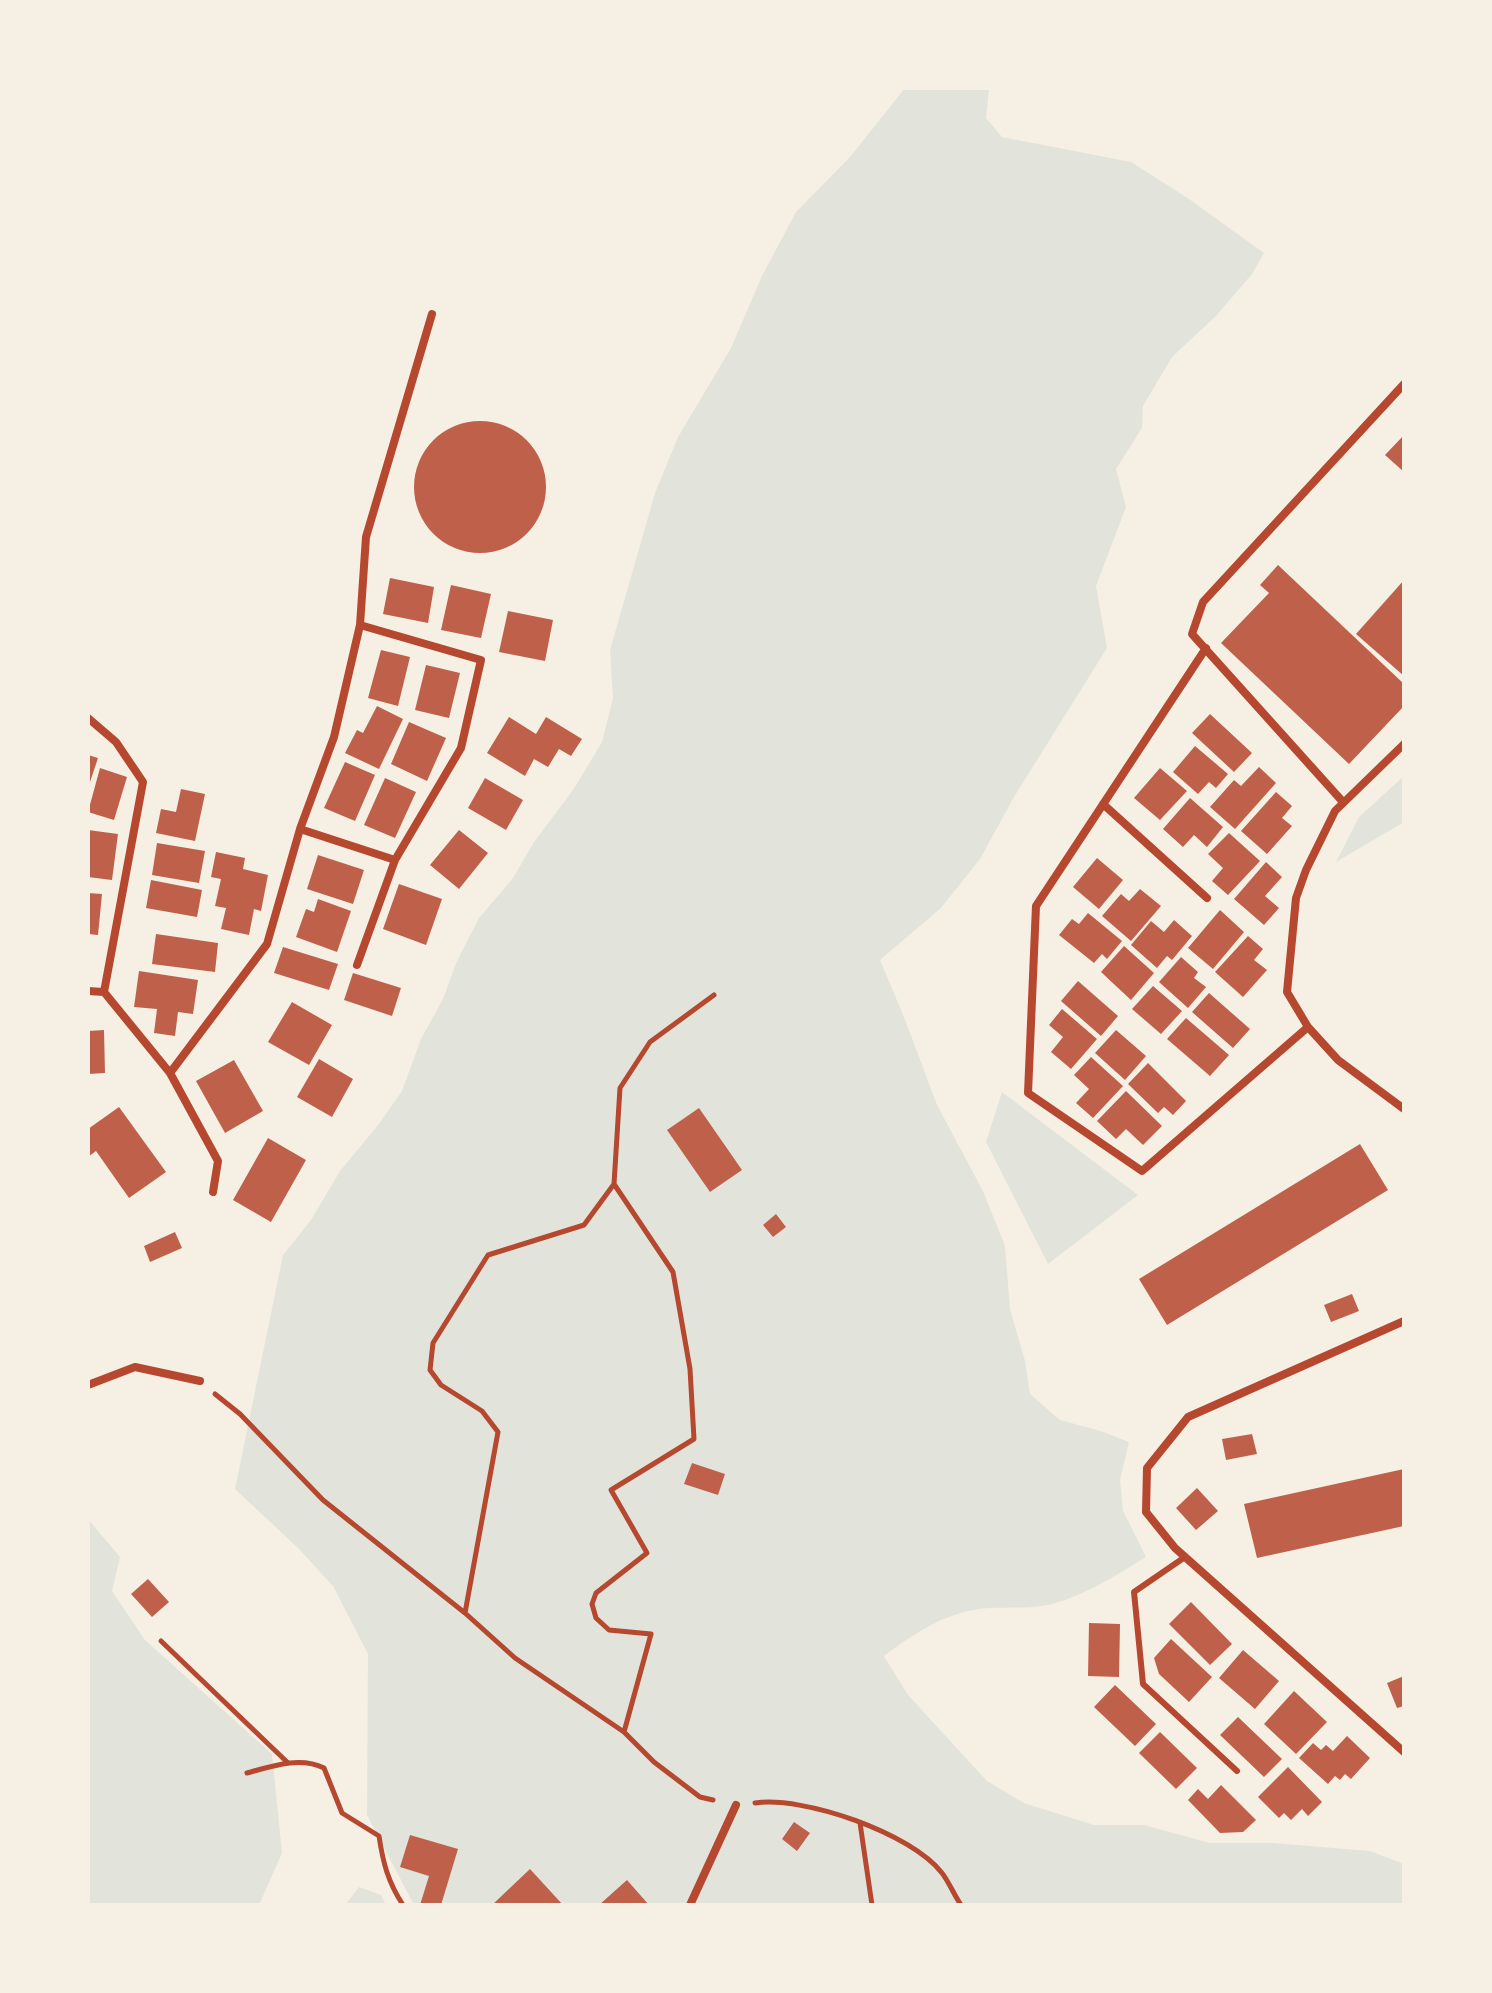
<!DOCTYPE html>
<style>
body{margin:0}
#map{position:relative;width:1492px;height:1993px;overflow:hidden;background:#f6efe4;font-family:Ubuntu,sans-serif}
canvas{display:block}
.frame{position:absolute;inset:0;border:90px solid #f6efe4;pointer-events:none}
</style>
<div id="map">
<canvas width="1492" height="1993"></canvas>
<div class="frame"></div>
</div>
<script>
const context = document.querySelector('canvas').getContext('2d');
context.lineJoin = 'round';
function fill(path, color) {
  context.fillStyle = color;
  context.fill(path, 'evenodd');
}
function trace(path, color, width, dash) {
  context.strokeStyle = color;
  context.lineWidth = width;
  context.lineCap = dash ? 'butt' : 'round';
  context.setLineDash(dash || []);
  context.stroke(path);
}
const green = new Path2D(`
 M905,88H989L986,118L1002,137L1131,162L1189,199L1264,253L1252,274L1216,316L1172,357L1143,406L1142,428L1116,469L1126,507L1096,586L1107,648L1014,797L980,859L941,908L880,960L904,1017L937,1105L983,1191L1005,1246L1010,1309L1025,1361L1030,1394L1060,1420L1101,1431L1129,1442L1120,1480L1123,1511L1146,1557C1117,1575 1085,1595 1052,1604C1032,1609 1010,1607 990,1608C949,1610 916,1632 884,1656L908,1695L987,1781L1024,1803L1094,1825H1144L1210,1843H1274L1370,1851L1404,1864V1905H414L367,1815L368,1654L333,1586L298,1548L235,1489L283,1255L311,1220L340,1171L379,1124L402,1091L421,1039L443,999L457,961L479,918L513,878L534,842L573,790L602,742L613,698L610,650L655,493L678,437L731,348L762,276L796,212L850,157Z
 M1404,776V822L1336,862L1359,817Z
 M1002,1092L1138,1195L1048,1264L986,1142Z
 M88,1519L120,1557L112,1591L145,1640L272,1754L282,1853L259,1905H88Z
 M359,1887L381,1895L386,1905H345Z`);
const building = new Path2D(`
 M414 487a66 66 0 1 1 132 0a66 66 0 1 1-132 0Z
 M1404,435V472L1385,455Z
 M1278,565L1404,684V706L1349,764L1221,643L1269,593L1260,585Z
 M390,578L434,587L428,623L383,614Z
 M1404,580V676L1356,634Z
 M451,585L491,594L481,638L441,630Z
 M508,611L553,620L545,661L499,652Z
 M381,650L410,657L398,706L368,698Z
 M426,665L460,673L449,718L415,710Z
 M377,706L403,719L379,769L345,753L357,730L363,733Z
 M1210,714L1252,753L1234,772L1192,733Z
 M509,717L536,734L546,717L582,739L571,756L559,749L548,767L534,759L525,776L487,753Z
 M409,722L446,738L427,781L391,764Z
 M1195,746L1228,774L1216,788L1209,782L1198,794L1173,772Z
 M88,755L98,758L89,785H88Z
 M345,762L375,775L355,821L324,808Z
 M1259,767L1276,783L1235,829L1210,807L1234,780L1241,786Z
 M100,768L127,777L114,820L88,812Z
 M1160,768L1187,791L1160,820L1134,798Z
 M385,778L416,792L395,838L364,825Z
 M485,778L523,800L506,830L468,808Z
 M181,789L205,794L195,841L156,833L161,809L176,812Z
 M1276,792L1292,806L1282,818L1292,826L1267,854L1241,831Z
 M1190,798L1223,827L1207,847L1194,835L1183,847L1163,829Z
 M88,830L118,834L112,880L88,877Z
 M459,830L488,853L459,889L430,865Z
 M1229,833L1260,861L1228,895L1212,881L1223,868L1208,854Z
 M157,843L205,851L199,883L152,875Z
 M216,852L245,858L243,869L268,875L261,911L254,909L249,935L221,929L226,908L215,906L221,879L211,877Z
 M318,855L364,870L353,904L307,889Z
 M1097,858L1123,880L1099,909L1073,887Z
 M1266,862L1282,877L1265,896L1279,908L1264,925L1234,899Z
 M151,880L202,890L197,917L146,908Z
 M399,884L442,899L426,945L383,929Z
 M1140,889L1161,906L1131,941L1102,916L1121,894L1129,901Z
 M88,893L102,894L98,935L88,934Z
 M318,899L351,911L337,952L296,937L306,909L314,912Z
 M1220,910L1244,932L1213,969L1188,948Z
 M1088,913L1122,941L1107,959L1102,954L1094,963L1059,935L1072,919L1079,924Z
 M1174,920L1192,936L1172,960L1167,956L1157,968L1131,945L1151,921L1164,932Z
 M156,934L218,943L215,972L152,964Z
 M1248,936L1263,949L1254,960L1267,970L1243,997L1215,972Z
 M1124,946L1154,973L1131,1000L1101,972Z
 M283,947L338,964L329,990L274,973Z
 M1181,957L1198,972L1194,978L1206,987L1188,1008L1159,982Z
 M139,971L198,980L193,1014L178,1012L175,1036L154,1033L157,1009L134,1007Z
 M353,973L401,988L392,1016L344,1000Z
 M1078,981L1118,1016L1101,1036L1061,1001Z
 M1153,986L1182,1011L1161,1034L1132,1009Z
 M1209,993L1250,1029L1233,1048L1192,1012Z
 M292,1002L332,1025L309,1065L268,1042Z
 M1062,1009L1097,1039L1071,1069L1051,1052L1063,1037L1049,1025Z
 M1186,1018L1229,1055L1210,1076L1167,1039Z
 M104,1030L105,1073L88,1074V1031Z
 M1116,1030L1146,1056L1125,1080L1095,1053Z
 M1091,1057L1123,1086L1093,1118L1076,1103L1089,1089L1074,1075Z
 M319,1059L353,1079L332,1117L297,1097Z
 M234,1060L263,1111L225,1133L196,1081Z
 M1148,1063L1186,1101L1173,1115L1164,1107L1158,1113L1128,1084Z
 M1126,1091L1162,1126L1143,1145L1126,1129L1116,1139L1097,1121Z
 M119,1107L166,1172L129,1198L96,1151L88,1157V1129Z
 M699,1108L742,1170L710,1192L667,1130Z
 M268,1138L306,1160L271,1222L233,1200Z
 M1360,1144L1388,1190L1167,1325L1139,1279Z
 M776,1214L786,1227L773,1237L763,1225Z
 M175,1232L182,1248L150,1262L144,1246Z
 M1352,1294L1359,1311L1331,1322L1324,1305Z
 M1252,1434L1257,1454L1226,1460L1222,1439Z
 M692,1463L725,1474L718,1495L684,1484Z
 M1404,1469V1526L1257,1558L1244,1504Z
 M1197,1488L1218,1511L1196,1530L1176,1508Z
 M148,1579L169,1602L152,1617L131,1594Z
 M1191,1602L1232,1644L1210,1665L1169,1624Z
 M1089,1623L1120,1624L1119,1677L1088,1676Z
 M1171,1639L1212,1677L1189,1702L1159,1674L1154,1658Z
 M1243,1650L1279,1681L1255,1709L1219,1678Z
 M1404,1676V1706L1397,1708L1387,1683Z
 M1115,1685L1156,1724L1135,1746L1094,1707Z
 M1294,1691L1327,1722L1296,1754L1264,1724Z
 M1238,1717L1282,1759L1264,1777L1220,1735Z
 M1160,1732L1197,1768L1176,1789L1139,1753Z
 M1347,1736L1370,1758L1351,1779L1345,1774L1340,1780L1335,1776L1328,1784L1299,1758L1313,1743L1321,1750L1326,1745L1333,1751Z
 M1288,1767L1322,1802L1308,1816L1302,1809L1291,1820L1284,1813L1279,1818L1258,1797Z
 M1221,1785L1256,1820L1243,1832L1220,1833L1188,1800L1198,1789L1208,1799Z
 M794,1822L810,1833L797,1851L782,1839Z
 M410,1835L458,1849L441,1905H420L429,1876L400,1867Z
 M530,1869L563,1905H492Z
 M627,1880L649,1905H599Z`);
const path = new Path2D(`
 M215,1394L240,1414L323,1500L465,1613L515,1658L624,1732L654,1762L700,1797L713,1800
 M465,1613L498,1432L482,1411L441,1385L430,1370L433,1343L488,1255L584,1225L614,1184
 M161,1641L287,1762
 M624,1732L651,1634L609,1630L596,1618L592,1604L596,1593L647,1553L611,1490L694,1439L690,1369L673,1272L614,1184L620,1088L650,1042L714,995
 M247,1773C272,1766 300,1756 324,1768L342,1813L379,1836C383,1863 388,1882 403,1905
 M755,1803C804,1796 911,1833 942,1873C949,1882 954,1895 961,1905
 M860,1823L872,1905`);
const service = new Path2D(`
 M1185,1557L1134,1592L1143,1684L1237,1771`);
const minor = new Path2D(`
 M1206,648L1036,906L1028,1093L1142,1171L1308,1027
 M88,718L116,742L143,782L104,992
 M1404,744L1335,811L1306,870L1296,898L1287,992L1308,1027L1338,1060L1404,1109
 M1343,802L1192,634L1203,602L1404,384
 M1103,804L1207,898
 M300,829L395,860
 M357,965L395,860L461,748L481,660L360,625
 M88,991L104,992L170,1073L218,1161L213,1192
 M170,1073L267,944L300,829L334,737L360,625L366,537L432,314
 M1404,1321L1188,1417L1147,1468L1146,1512L1175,1548L1404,1752
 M88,1385L135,1367L200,1381
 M690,1905L736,1805`);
fill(green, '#e2e4dc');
fill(building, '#bf614a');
trace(path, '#b5482f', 5);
trace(service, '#b5482f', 6);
trace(minor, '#b5482f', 8);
</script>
